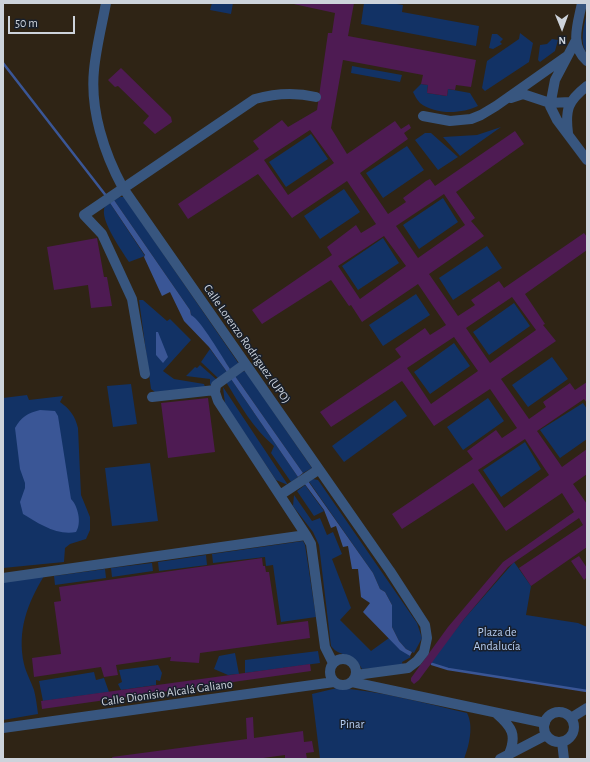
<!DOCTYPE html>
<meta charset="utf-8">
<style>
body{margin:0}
#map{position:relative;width:590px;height:762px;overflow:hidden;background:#181f2b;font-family:"Alegreya Sans",sans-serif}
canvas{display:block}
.frame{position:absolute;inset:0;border:4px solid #cdd3db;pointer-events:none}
.north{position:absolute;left:542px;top:8px;width:40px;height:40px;-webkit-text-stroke:3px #181f2b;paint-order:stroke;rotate:179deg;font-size:11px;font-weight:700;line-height:16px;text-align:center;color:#cdd3db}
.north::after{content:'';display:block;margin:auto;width:14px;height:18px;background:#cdd3db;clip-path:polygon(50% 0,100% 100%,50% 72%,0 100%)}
.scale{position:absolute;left:8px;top:16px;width:67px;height:18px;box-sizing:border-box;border:2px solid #cdd3db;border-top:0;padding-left:5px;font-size:12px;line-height:14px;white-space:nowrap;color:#cdd3db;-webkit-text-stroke:3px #181f2b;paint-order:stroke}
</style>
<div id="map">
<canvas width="590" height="762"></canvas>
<div class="frame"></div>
<div class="north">N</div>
<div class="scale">50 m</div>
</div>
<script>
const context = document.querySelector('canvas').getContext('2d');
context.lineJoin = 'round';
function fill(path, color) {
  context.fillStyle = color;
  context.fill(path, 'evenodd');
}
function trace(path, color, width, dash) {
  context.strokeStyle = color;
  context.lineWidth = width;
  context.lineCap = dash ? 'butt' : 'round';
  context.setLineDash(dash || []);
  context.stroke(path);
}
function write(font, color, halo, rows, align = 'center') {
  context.font = font + ' "Alegreya Sans",sans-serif';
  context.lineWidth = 3;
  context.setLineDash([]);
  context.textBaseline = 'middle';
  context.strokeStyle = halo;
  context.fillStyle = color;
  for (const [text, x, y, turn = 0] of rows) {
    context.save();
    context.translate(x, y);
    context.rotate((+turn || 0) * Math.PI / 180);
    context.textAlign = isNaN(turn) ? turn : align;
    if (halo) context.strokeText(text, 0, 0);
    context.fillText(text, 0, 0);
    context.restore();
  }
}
const education = new Path2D(`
 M3,3H587V759H3Z`);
const green = new Path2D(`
 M212,3H233L231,14L210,10Z
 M364,3H390L403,5L402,12L479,26L476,46L361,24Z
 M587,13V53C579,43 584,25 587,13Z
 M520,33L533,43L529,62L485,91L482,88L487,61L519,39Z
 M492,34H497L503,39L500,42L502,44L493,49L489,48Z
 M552,39L558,40L555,51L540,62L538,60L540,45L547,44Z
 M352,66L402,75L400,82L351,73Z
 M421,84L428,85L427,93L447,96L448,89L470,93L478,106C462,114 435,115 420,103C417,100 415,96 413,92Z
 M501,127L460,156L443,137L477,135Z
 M425,133H431L458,157L438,170L415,140Z
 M311,134L328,159L286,187L269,162Z
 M407,146L424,170L383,198L366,173Z
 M344,189L360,212L320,239L304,216Z
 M120,197H124L239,364L230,369L203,329L191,315L190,310L114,200Z
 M443,198L458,222L419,249L403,225Z
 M110,203L145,256L129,262C122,251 102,223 104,210C104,206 107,205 110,203Z
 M383,238L399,263L358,290L342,266Z
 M487,246L502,268L453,300L439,278Z
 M416,294L430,315L383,346L369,325Z
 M139,300H143L167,321L170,319L191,340L163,371L174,379L204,384L205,387L155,392L151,389Z
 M514,303L530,326L489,355L473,332Z
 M454,343L470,366L430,394L414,372Z
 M210,349L227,372L218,378L201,362Z
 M552,357L568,379L528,407L512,385Z
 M200,365L217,380L210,385V379L186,376L195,367L197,368Z
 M244,371L246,372L312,468L303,473L235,376Z
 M231,379L298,477L291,482L271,453L274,446C253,428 240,405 226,382Z
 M131,384L137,424L113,427L107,386Z
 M223,387L288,485L276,480L225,404Z
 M27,395L29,400L63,396L60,402C70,409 75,416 78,428L81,495L90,517V530L86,539L70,544L65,548L64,562L3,568V398Z
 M488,398L504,421L463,450L447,427Z
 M395,400L407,416L344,462L332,446Z
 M583,403L587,409V439L560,458L540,430Z
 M525,442L541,469L501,497L483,470Z
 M150,463L158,521L112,526L105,468Z
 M313,479L318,480L417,623L422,638L414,653L406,649L399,641L392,627V605L385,592L380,589L373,573L310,483L308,481Z
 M305,485L324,511L314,516L297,491Z
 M294,495L312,521L320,518L327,535L333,532L342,554L332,559L351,608L340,620L371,651L389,638L411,657L402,662L403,666L362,669C351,648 342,660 331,646L319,545L313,532L293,506Z
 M303,541L305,545L316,617L281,622L273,565L266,566L265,557L213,563L212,554Z
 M206,555L207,565L159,571L158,562Z
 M514,562L531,586L526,615L578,623L587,627V691L448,669L430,663L464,619Z
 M152,563L153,571L112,577L111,568Z
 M105,569L106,578L55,585L54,576Z
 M44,576C27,604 17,631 24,664C26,673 31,681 34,690C36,698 37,706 38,714L3,720V582Z
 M318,651L320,663L245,673V660Z
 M235,653L239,674L228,675L214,669L219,656Z
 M158,665L162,673L160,681L156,680V685L121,690L118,684L122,682L119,670Z
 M94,672L96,680L104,678L109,692L43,701L39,681Z
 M337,688C381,691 424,703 467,713C474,726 469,746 464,759H320L312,694Z`);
const water = new Path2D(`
 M114,200L190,310L191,315C200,319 223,358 230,369L227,372L209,347L184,321L170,292L162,296L144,257L145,255L110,203Z
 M156,332H158L168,357L163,363L156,355Z
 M235,376L303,473L298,477L231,379Z
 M40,410L55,411L58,416L71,499C78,506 82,523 76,532C57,536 38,523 23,514L20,502L25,488V483L20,469L15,428C21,417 28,413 40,410Z
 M308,481L373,573L380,589L385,592L392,605V627L399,641L406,649L412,652L410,656L400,650L363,612L370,603L361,597L358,569H352L348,546L343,547L336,526L331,528L324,510L304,483Z`);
const stream = new Path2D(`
 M3,63L107,197
 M432,664L448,669L587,691`);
const building = new Path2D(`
 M289,3H354L348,36L476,60L471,87L456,85L455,90L448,89L447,96L427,93L428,85L421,84L423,75L343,60L331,128L347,154L395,121L401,129L409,124L411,128L404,133L408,139L360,173L388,214L406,202L403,198L426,181L430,179L435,186L515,131L524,144L456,192L475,218L471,221L484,236L429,274L458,316L475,305L471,300L499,281L504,288L584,233L587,237V250L525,294L545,324L543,325L556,341L501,379L529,419L546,407L543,402L570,383L575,390L587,382V403L584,399L537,431L562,467L587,449V474L573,484L587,504V547L531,586L519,568L583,525L579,518L516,561L508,567L464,619L419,680L414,684L411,681V678L448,627L503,562L574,512L562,493L506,531L473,483L402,529L392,514L473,459L467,451L496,430L502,438L517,428L490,389L434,426L402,381L331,427L320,412L401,357L395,349L425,328L430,335L446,325L418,284L362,322L351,305L349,306L331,280L262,324L252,310L332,255L327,247L356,225L361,233L376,224L347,181L292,218L258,174L188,219L178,204L259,149L253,141L282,120L288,127L317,110L328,33H332L335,13ZM310,130L334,163L288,195L264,160ZM444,194L465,225L418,258L396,226ZM384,236L406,266L360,299L338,266ZM512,297L536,330L490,363L466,328ZM454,337L478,371L431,404L407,368ZM525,439L549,475L504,508L478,470Z
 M121,68L171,117L172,122L155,134L143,123L149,116L118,86L115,87L108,80Z
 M97,238L104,277H107L112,306L91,308L88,285L54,290L47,247Z
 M208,398L215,452L168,458L161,403Z
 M579,556L587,568V577L584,580L571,561Z
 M262,558L263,566H265L266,572H269L277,625L308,621L310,638L200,653L199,663L170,661L171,657L116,665L118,675L104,677L101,667L34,677L32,658L61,654L54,602L61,601L59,587Z
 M310,664L311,671L42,709L41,701Z
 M253,717L254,738L303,731L304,742L312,741L314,752L306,753L307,759H285V755L256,759H113L112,757L247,739L246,718Z`);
const minor = new Path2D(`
 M106,3C102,25 96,48 94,70C90,110 104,153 123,188L390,571L425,625L427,638L424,652L417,661L408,668L356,675
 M582,3C578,24 569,45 587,61
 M575,42L555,80L550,106L557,120L587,160
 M511,98L523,94L550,103L570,102
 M423,116L450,121L471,119L481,115L496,106L567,56
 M568,133C565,109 568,101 587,86
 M245,364L216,385L215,392L218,401L306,535
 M145,374L132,299L102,234L84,215L255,99C276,93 295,92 316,97
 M152,397L215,390
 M280,495L318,470
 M3,578L306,535L311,544L325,647L333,663
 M330 672a13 13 0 1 1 26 0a13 13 0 1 1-26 0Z
 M352,682L545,723
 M544 727a15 15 0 1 1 30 0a15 15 0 1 1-30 0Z
 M497,714C512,727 517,735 509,754
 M571,718L587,708
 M3,728L334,682
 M562,742L564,759
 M500,759L546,735`);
const streetNames = [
 ["Calle Lorenzo Rodríguez (UPO)",247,344,55],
 ["Calle Dionisio Alcalá Galiano",167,693,-8]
];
const parkNames = [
 ["Plaza de",497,632],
 ["Andalucía",497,646],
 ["Pinar",352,724]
];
fill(education, '#2f2415');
fill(green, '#123265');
fill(water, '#3a5696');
trace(stream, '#3a5696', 2.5);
fill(building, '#4e1b53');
trace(minor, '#38567f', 10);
write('12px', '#cdd3db', '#181f2b', streetNames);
write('12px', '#b5ccf0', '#181f2b', parkNames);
</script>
